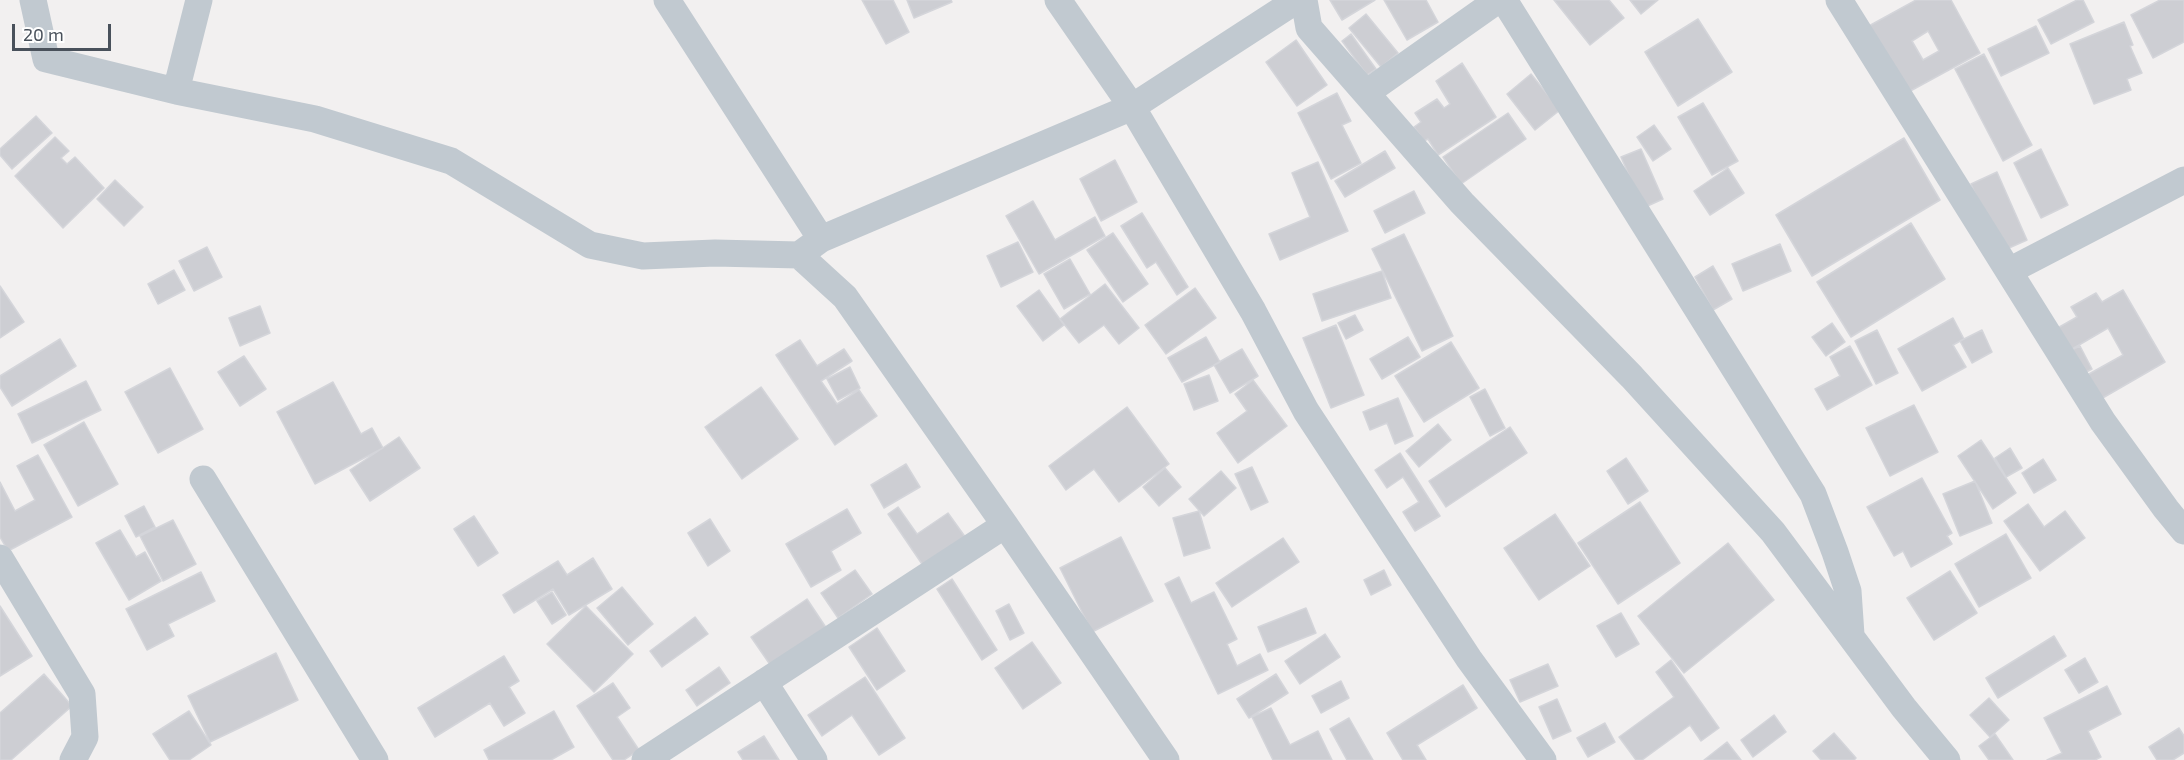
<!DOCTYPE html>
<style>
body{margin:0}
#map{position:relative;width:2184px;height:760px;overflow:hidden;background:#f2f0f0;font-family:"Exo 2",sans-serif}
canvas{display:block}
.scale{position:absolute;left:12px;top:24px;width:99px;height:27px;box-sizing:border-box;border:3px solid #49515b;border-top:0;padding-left:8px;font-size:18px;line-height:21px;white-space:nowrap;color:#49515b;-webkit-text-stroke:4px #fff;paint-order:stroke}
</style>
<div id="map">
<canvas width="2184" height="760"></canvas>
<div class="scale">20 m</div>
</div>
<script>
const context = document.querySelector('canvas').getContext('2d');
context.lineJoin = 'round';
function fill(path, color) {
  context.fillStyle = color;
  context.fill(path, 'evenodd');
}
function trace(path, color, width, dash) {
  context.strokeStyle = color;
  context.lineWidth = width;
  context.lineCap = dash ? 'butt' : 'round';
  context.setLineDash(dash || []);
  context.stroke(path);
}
const building = new Path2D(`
 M862,0H893L909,32L886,44Z
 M907,0H951L952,2L914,18Z
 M1330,0H1375L1342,20Z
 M1384,0H1426L1438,22L1407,40Z
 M1554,0H1609L1624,18L1590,45Z
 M1630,0H1658L1641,14Z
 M1916,0H1951L1980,53L1903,95L1867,27ZM1928,31L1939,51L1923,60L1912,41Z
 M2077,0H2083L2094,22L2051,44L2038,20Z
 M2160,0H2184V42L2153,58L2131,15Z
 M1366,14L1398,53L1381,67L1349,28Z
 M1698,19L1732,72L1678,106L1645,52Z
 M2124,22L2133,45L2130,46L2142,73L2127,79L2131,90L2094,104L2070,44Z
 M2036,26L2049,53L2001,76L1988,49Z
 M1351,34L1376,69L1367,75L1342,41Z
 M1296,40L1327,85L1297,106L1266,62Z
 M1984,54L2032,145L2003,161L1955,69Z
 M1462,63L1496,117L1438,155L1428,139L1424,141L1414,127L1421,122L1415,113L1437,99L1444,108L1450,104L1436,81Z
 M1531,74L1560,110L1535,130L1507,94Z
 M1337,93L1351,121L1342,125L1361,163L1331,179L1298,113Z
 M1703,103L1738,161L1712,175L1678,117Z
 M1508,113L1526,139L1461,184L1443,157Z
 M36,116L52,133L12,169L0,155V149Z
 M1654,125L1671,149L1653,161L1637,137Z
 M55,137L69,151L61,158L67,164L75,157L104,188L63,228L15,176Z
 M1904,138L1940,200L1812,276L1776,215Z
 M1641,149L1663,199L1643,208L1621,157Z
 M2041,149L2068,205L2041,218L2014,163Z
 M1385,151L1395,168L1345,197L1335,181Z
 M1115,160L1137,202L1101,221L1080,179Z
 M1318,162L1348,231L1280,260L1269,234L1310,217L1292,173Z
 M1728,168L1744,193L1710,215L1694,191Z
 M1997,172L2027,240L2000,252L1971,184Z
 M115,180L143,207L124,226L97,199Z
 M1414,191L1425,213L1385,233L1374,211Z
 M1033,201L1055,240L1095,217L1105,236L1039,274L1006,216Z
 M1142,213L1188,287L1177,295L1156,262L1147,268L1121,226Z
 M1911,223L1945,279L1851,337L1817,282Z
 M1113,233L1148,284L1123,302L1087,250Z
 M1404,234L1453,336L1422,351L1372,249Z
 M1018,242L1033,272L1001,287L987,256Z
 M1780,244L1791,271L1743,291L1732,264Z
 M207,247L222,277L194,291L179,261Z
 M1070,259L1090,294L1064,309L1044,274Z
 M1713,266L1732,299L1713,310L1695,277Z
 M174,270L185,290L158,304L148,284Z
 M1382,271L1391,298L1322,321L1313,294Z
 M1105,284L1139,328L1119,344L1104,325L1079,343L1060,319Z
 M0,286L24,322L0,338Z
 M1195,288L1216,318L1166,354L1145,325Z
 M1039,290L1064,325L1043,341L1017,306Z
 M2123,290L2165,362L2094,403L2080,379L2123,355L2108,328L2067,352L2054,330L2077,317L2071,307L2096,293L2102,302Z
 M260,306L270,333L240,346L229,318Z
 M1355,315L1363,330L1346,339L1338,323Z
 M1953,318L1964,339L1953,345L1966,367L1922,391L1898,349Z
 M1832,323L1845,342L1826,356L1812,337Z
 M1336,325L1364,395L1331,408L1303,338Z
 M1877,330L1898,373L1876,384L1855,341Z
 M1982,330L1992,352L1972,363L1960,341Z
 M1206,337L1220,362L1182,382L1168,358Z
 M1408,337L1420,357L1382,379L1370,359Z
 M60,339L76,366L12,406L0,387V376Z
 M800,340L817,366L844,349L852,361L821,381L837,404L859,390L877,416L835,445L776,355Z
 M1451,342L1479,388L1424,422L1395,376Z
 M1850,346L1872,385L1827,410L1815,389L1840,376L1830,357Z
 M2080,346L2092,369L2077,377L2065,353Z
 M1242,349L1258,376L1230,393L1214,365Z
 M244,356L266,389L240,406L218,372Z
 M850,367L860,388L838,400L827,379Z
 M170,368L203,429L158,453L125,392Z
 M1209,375L1218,401L1194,410L1184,384Z
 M1253,380L1287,426L1238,463L1217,433L1247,411L1235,394Z
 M86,381L101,410L32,443L18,414Z
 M333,382L361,434L372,428L383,448L315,484L277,412Z
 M761,387L798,439L742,479L705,427Z
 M1485,389L1505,428L1490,436L1470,397Z
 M1398,398L1413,436L1395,444L1387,423L1370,430L1363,412Z
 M1914,405L1938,452L1890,476L1866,428Z
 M1127,407L1169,464L1119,502L1094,469L1066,490L1049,466Z
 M84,422L118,484L78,506L44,445Z
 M1438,424L1451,440L1419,467L1406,451Z
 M1510,427L1527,453L1446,507L1429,481Z
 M399,437L420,468L370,501L350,470Z
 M1981,440L2016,493L1993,509L1958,456Z
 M2010,448L2022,468L2006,477L1995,458Z
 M1400,453L1440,516L1415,531L1403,512L1419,502L1403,477L1387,488L1375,470Z
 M38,455L72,517L8,551L0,537V482L15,511L35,500L17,466Z
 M1626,458L1648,491L1628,504L1607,471Z
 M2043,459L2056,480L2034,493L2022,473Z
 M906,464L920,487L884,508L871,485Z
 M1252,467L1268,502L1251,510L1235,474Z
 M1165,468L1181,487L1159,506L1143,487Z
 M1221,471L1236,488L1204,516L1189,499Z
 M1922,478L1952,533L1947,536L1952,544L1911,567L1903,551L1894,556L1867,507Z
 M1975,481L1992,523L1960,536L1943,494Z
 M1640,502L1680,563L1618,604L1578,543Z
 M2028,504L2044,527L2065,511L2085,538L2040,571L2004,521Z
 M144,506L155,527L136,537L125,516Z
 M898,507L917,534L948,513L966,538L924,567L888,514Z
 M847,509L861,533L831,551L841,570L811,587L786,544Z
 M1199,511L1210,548L1184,556L1173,518Z
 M1555,514L1590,566L1539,600L1504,548Z
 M474,516L498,553L478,566L454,529Z
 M710,519L730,551L708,566L688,533Z
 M173,520L196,564L163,581L140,536Z
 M120,530L136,557L145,552L161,581L129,600L96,543Z
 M2006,534L2031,578L1979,607L1955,564Z
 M1121,537L1153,601L1092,632L1060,568Z
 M1283,538L1299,562L1232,607L1216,583Z
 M1728,543L1774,600L1684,673L1638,616Z
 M593,558L612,589L569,615L553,589L514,613L503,595L558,561L567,575Z
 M855,570L872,594L838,618L821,593Z
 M1384,570L1391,585L1371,595L1364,580Z
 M1950,571L1977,613L1934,640L1907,598Z
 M201,572L215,601L168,624L174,636L147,650L126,609Z
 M1179,577L1191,603L1214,592L1237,639L1227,644L1237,666L1260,654L1268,670L1218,694L1165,584Z
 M952,579L997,650L982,660L937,589Z
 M622,587L653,624L628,645L597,608Z
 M552,592L566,615L552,624L537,601Z
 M807,599L827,629L771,666L751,637Z
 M1009,604L1024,633L1010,640L996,611Z
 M0,606L32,656L0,676Z
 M586,606L633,654L594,692L547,644Z
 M1306,608L1316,633L1268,652L1258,627Z
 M1621,613L1639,644L1616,657L1597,626Z
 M695,617L708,634L662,667L650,651Z
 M877,628L905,671L877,690L849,647Z
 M1325,634L1340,657L1300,684L1285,661Z
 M2054,636L2066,656L1998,698L1986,678Z
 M1032,642L1061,683L1023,709L995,668Z
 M276,653L298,700L210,742L188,696Z
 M504,656L519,681L509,687L525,713L504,726L490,703L435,737L418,708Z
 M2085,658L2098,682L2079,693L2065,670Z
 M1671,660L1719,728L1701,741L1690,725L1642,760H1636L1619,737L1674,697L1656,672Z
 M1548,664L1558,686L1520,702L1510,680Z
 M719,667L730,683L697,706L686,690Z
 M44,674L72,706L11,760H0V713Z
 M1276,674L1288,693L1249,718L1237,699Z
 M865,677L905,738L879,755L852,715L822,736L808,715Z
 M1341,681L1349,698L1321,713L1312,696Z
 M613,683L630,708L617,717L639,750L624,760H613L577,706Z
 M1463,685L1477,708L1417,745L1426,760H1403L1387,733Z
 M2107,686L2121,714L2088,731L2101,757L2095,760H2047L2062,753L2044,718Z
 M1989,698L2009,720L1990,737L1970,715Z
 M1557,699L1571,731L1553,739L1539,707Z
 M1271,708L1290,745L1318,731L1332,760H1273L1252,717Z
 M189,711L211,745L189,760H170L153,734Z
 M554,711L574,747L551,760H489L484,750Z
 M1774,715L1786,732L1753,757L1741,740Z
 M1349,718L1373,760H1347L1330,729Z
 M1605,723L1615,742L1588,757L1577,738Z
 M2179,728L2184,736V753L2173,760H2157L2149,747Z
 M1834,733L1856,758L1854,760H1821L1813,751Z
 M1995,734L2013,760H1989L1979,746Z
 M764,736L779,760H743L738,752Z
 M1727,742L1741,760H1704Z`);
const minor = new Path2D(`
 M33,0L46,59L176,91L315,119L451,161L590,245L643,256L715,253L799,255L821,239L1132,107L1297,0
 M667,0L821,239
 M1058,0L1132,107L1253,311L1306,411L1469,659L1543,760
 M1304,0L1309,28L1462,203L1632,377L1773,532L1904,708L1947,760
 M1504,0L1813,494L1835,552L1848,591L1851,635
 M1839,0L2103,422L2166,509L2184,531
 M176,91L199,0
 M1366,93L1498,0
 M799,255L845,297L1005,525L1166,760
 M2009,271L2184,180
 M203,479L375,760
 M0,558L82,694L85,737L73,760
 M764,682L814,760
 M645,760L1005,525`);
fill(building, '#cdced3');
trace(building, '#d4d5da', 1.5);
trace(minor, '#c1c9d0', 27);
</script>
